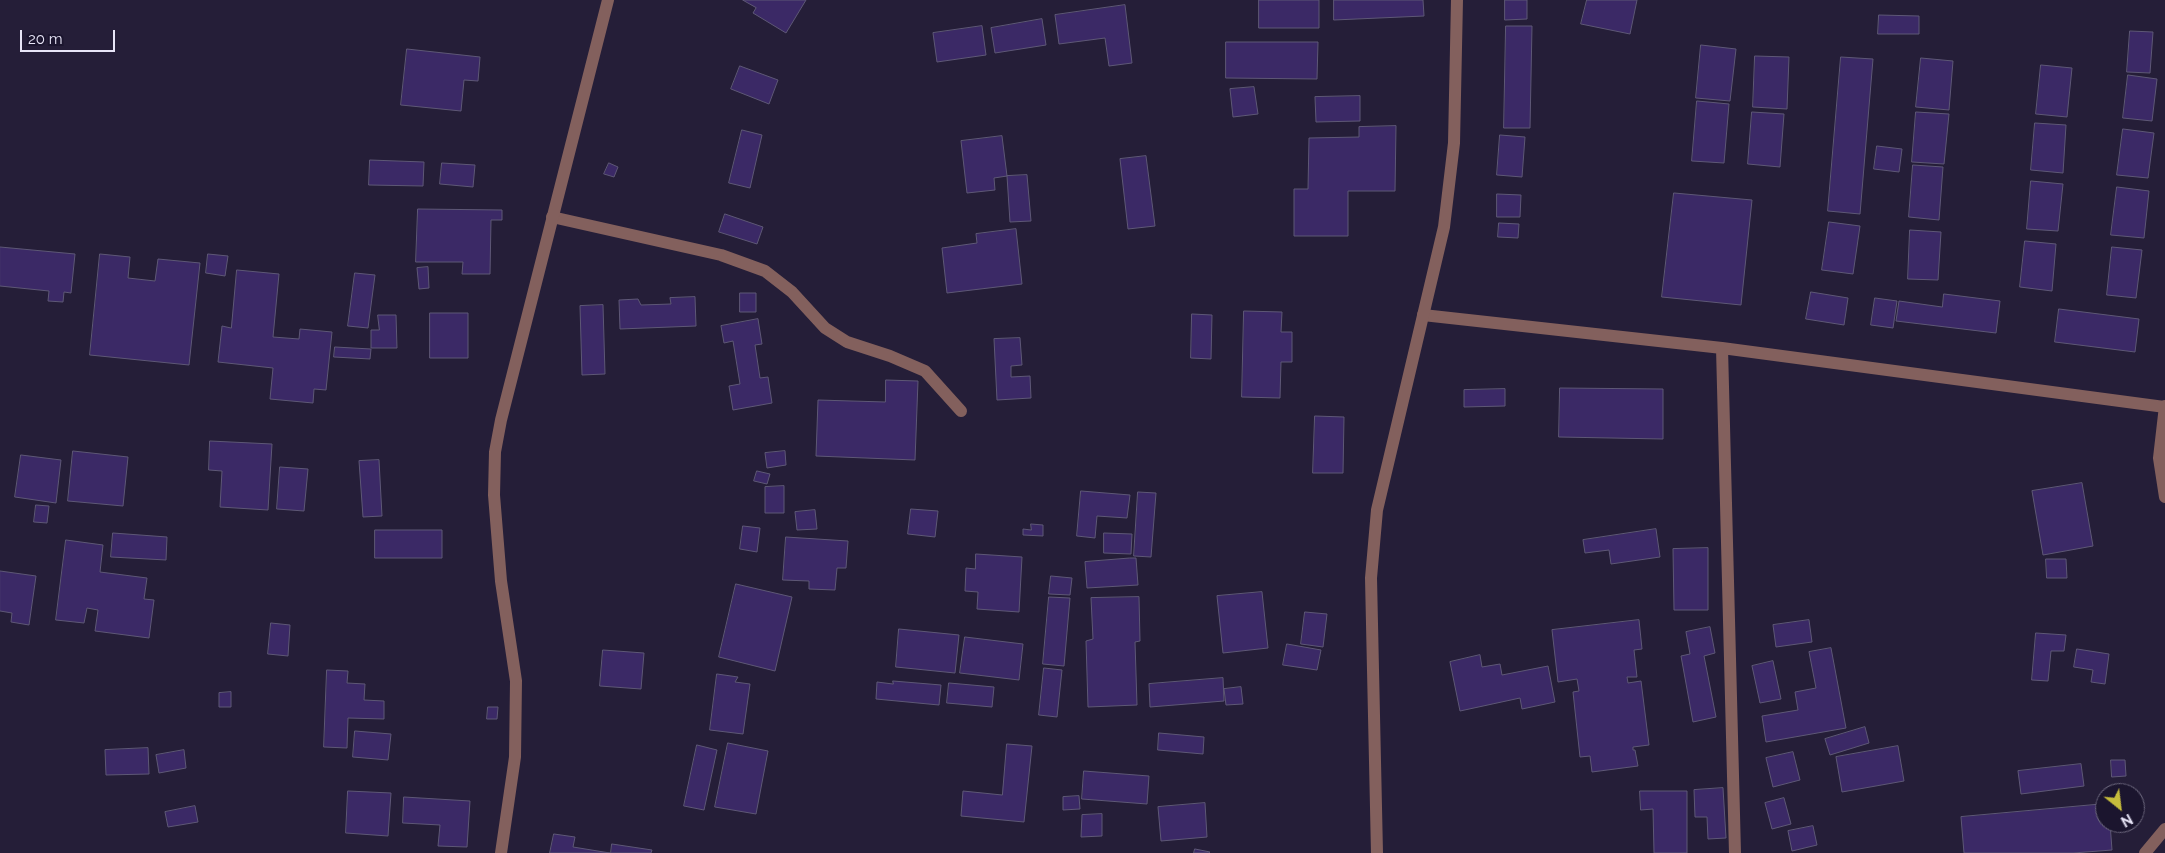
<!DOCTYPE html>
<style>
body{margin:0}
#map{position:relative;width:2165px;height:853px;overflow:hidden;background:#251e38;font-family:Raleway,sans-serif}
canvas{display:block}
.north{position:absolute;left:2095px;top:783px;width:50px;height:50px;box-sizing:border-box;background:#1b152e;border:1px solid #6d687e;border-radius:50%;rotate:151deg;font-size:14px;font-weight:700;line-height:20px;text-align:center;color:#e8e5f7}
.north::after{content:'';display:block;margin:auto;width:18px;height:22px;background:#c6bc3c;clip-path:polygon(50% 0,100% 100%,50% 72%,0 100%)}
.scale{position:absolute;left:20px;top:30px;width:95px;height:22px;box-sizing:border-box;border:2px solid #e8e5f7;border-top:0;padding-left:6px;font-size:15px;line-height:18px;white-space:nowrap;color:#e8e5f7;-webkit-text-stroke:4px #1b152e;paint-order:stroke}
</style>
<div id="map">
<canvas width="2165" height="853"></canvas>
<div class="north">N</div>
<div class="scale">20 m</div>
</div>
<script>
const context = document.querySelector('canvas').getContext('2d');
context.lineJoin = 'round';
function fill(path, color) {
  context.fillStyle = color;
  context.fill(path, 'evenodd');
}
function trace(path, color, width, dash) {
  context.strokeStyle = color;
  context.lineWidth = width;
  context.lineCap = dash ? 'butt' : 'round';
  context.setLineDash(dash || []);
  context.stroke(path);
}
const building = new Path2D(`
 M743,0H806L786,33L753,13L756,8Z
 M1259,0H1319V28H1259Z
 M1334,0H1423L1424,16L1334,20Z
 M1505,0H1527V19L1505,20Z
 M1587,0H1637L1630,34L1581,24Z
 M1125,5L1132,63L1109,66L1105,38L1059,44L1055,15Z
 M1879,15L1919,16V34H1878Z
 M1042,19L1046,45L995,53L991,28Z
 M982,26L986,55L937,62L933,33Z
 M1506,26H1532L1530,128H1504Z
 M2130,31L2153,32L2150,73L2127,72Z
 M1226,42H1318L1317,79L1226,78Z
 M1701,45L1736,49L1730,101L1696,98Z
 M407,49L480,57L478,81L464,80L461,111L401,105Z
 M1755,56L1789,57L1787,109L1753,107Z
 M1841,57L1873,59L1860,214L1828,211Z
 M1921,58L1953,61L1949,110L1916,107Z
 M2041,65L2072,68L2067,117L2036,114Z
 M740,66L778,80L769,104L731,89Z
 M2128,75L2157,79L2152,121L2123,118Z
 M1254,87L1258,114L1233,117L1230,89Z
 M1360,96V121L1316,122L1315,97Z
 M1697,101L1729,104L1724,163L1692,161Z
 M1752,112L1784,114L1780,167L1748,164Z
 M1916,112L1949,114L1944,164L1912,162Z
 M2035,123L2066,125L2063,173L2031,170Z
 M1396,126L1395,191H1348V236H1294V189H1308L1309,138L1359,137V127Z
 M2123,129L2154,133L2148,178L2117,175Z
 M742,130L762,135L750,188L729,183Z
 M1500,135L1525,137L1522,177L1497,175Z
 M1002,136L1007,176L994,178L995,190L967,193L961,141Z
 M1877,146L1902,149L1899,172L1874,169Z
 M1146,156L1155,226L1128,229L1120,159Z
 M370,160L424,162L423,186L369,185Z
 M442,163L475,165L473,187L440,184Z
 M609,163L618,167L614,177L604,174Z
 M1913,165L1943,167L1939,220L1909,217Z
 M1027,175L1031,221L1010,222L1007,176Z
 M2031,181L2063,184L2058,231L2027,229Z
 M2117,187L2149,191L2144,238L2111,235Z
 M1674,193L1752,200L1741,305L1662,297Z
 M1497,194L1521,195L1520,217H1497Z
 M418,209L502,210V220H491L490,274H462L463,262H416Z
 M725,214L763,227L757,244L719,232Z
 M1829,222L1860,226L1853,274L1822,270Z
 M1499,223L1519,224L1518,238L1498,237Z
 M1016,229L1022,284L947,293L942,248L977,243L976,234Z
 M1910,230L1941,232L1938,280L1908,279Z
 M2025,241L2056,244L2052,291L2020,287Z
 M0,247L75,254L71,293L64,292L63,302L48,301L49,291L0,286Z
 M2112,247L2142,250L2136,298L2107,295Z
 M100,254L130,257L128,278L155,281L158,259L200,263L189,365L90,355Z
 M208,254L228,256L225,276L206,273Z
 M428,267L429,288L419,289L417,268Z
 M237,270L279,274L273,337L299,339L300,329L332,332L326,390L314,389L313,403L270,399L273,368L218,362L222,326L231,328Z
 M355,273L375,275L368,328L348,326Z
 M1811,292L1848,298L1844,325L1806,319Z
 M740,293H756V312H740Z
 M1944,294L2000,301L1996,333L1896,321L1899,301L1942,307Z
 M695,297L696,326L620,329L619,300L638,299L641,305L671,304L670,298Z
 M1875,298L1897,301L1893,328L1871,325Z
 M603,305L605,374L582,375L580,306Z
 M2059,309L2139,319L2135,352L2055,342Z
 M1244,311L1282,312L1281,332H1292V362H1281L1280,398L1242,397Z
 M430,313H468V358H430Z
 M1192,314L1212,315L1211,359L1191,358Z
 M378,315H396L397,348H371V330H379Z
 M758,319L762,344L755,345L760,378L768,377L772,403L733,410L729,386L740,384L733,341L724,343L721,326Z
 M1020,338L1022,365L1011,366V377L1030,376L1031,398L997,400L994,339Z
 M335,347L371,349L370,359L334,357Z
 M886,380L918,381L915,460L816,456L818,400L885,402Z
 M1560,388L1663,389V439L1559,437Z
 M1505,389V406L1464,407V390Z
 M1315,416L1344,417L1343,473H1313Z
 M210,441L272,444L268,510L220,507L222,471L209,470Z
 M73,451L128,457L123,506L68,501Z
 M785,451L786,465L767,468L765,453Z
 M21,455L61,460L56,503L15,497Z
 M379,460L382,516L363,517L359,461Z
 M280,467L308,469L304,511L277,509Z
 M757,471L770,474L767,484L754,481Z
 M2082,483L2093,546L2043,555L2032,491Z
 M784,486V513H765V487Z
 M1081,491L1130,495L1127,518L1097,516L1095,538L1077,536Z
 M1138,492L1156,493L1151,557L1134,556Z
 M36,505L49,506L47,523L34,522Z
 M911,509L938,511L935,537L908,534Z
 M815,510L817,529L797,530L795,512Z
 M1031,524L1043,525V536L1023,535V529L1031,530Z
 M743,526L760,528L757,552L740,549Z
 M1656,529L1660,557L1611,564L1609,550L1585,553L1583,540Z
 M375,530H442V558H375Z
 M113,533L167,537L166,560L111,557Z
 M1104,533L1132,534L1131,554L1104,553Z
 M786,537L848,541L846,568H837L835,590L809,589V581L783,580Z
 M66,540L103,545L100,572L147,578L144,599L154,600L149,638L95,631L98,610L87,608L84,623L56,620Z
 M1708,548V610H1674L1673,549Z
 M976,554L1022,557L1019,612L977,609L978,592L965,591L966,568L975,569Z
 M1130,558H1136L1138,585L1087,588L1085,562Z
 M2046,559H2066L2067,578H2047Z
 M0,571L36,576L29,625L11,622L12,613L0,611Z
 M1051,576L1072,578L1070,595L1049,594Z
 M736,584L792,597L775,671L719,657Z
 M1262,592L1268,648L1223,653L1217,596Z
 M1049,597L1070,598L1064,666L1043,664Z
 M1139,597L1140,641L1135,642L1137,705L1088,707L1086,641L1093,639L1091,598Z
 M1305,612L1327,614L1323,647L1301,644Z
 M1639,620L1642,649L1634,650L1637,677H1627L1628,683L1641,681L1649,745L1633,747V750H1635L1638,766L1592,772L1590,756L1580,757L1573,692L1579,691L1577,679L1558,682L1552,630Z
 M1809,620L1812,642L1776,647L1773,625Z
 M271,623L290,625L288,656L268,654Z
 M1710,627L1715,653L1704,656L1716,717L1693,722L1681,656L1690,654L1686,632Z
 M899,629L959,635L955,673L896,667Z
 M2036,633L2066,635L2064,651H2051L2048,681L2032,680Z
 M965,637L1023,644L1019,680L960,673Z
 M1287,644L1321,650L1317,670L1283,665Z
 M1831,648L1846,728L1766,742L1762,716L1798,710L1795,692L1816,688L1809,652Z
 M2077,649L2109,654L2105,684L2091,682L2093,670L2074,667Z
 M603,650L644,653L641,689L600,686Z
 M1480,655L1482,667L1500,664L1502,675L1548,666L1555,702L1522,709L1520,698L1460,711L1450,662Z
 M1773,661L1781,699L1760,703L1752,666Z
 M1044,668L1062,670L1057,717L1039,715Z
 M327,670L348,671L347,683L365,684L364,700L384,701V719L348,718L347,748L324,747Z
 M717,674L738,677L735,682L750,684L743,734L710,730Z
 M1223,678L1224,701L1150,707L1149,684Z
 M893,681L941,685L939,705L876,699L877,682L893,684Z
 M949,683L994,687L992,707L947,703Z
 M1241,687L1243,704L1226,705L1224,689Z
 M231,692V707H219V693Z
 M488,707H498L497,719H487Z
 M1865,727L1869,743L1830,755L1825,739Z
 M355,731L391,734L388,760L353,757Z
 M1159,733L1204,737L1203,754L1158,750Z
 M728,743L768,751L756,814L715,807Z
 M1007,744L1032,746L1024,822L961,816L963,791L1002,795Z
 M697,745L717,750L704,810L684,806Z
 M1898,746L1904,781L1842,792L1836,757Z
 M148,748L149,774L106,775L105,750Z
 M184,750L186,768L159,773L156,755Z
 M1793,752L1800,780L1773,787L1766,758Z
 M2111,760H2125L2126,776L2112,777Z
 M2081,764L2084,786L2021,794L2018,771Z
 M1084,771L1149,776L1147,804L1082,799Z
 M1723,788L1726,838L1708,839L1707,817H1695L1694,790Z
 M348,791L391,793L388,836L346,833Z
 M1640,791H1687V853H1654L1653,809L1641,810Z
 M1079,796L1080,809L1063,810V797Z
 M404,797L470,801L467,847L438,846L440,825L403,823Z
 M1784,798L1791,824L1772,829L1765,803Z
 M1205,803L1207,837L1161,841L1158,807Z
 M2105,804V823H2110L2112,850L2073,853H1964L1961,817Z
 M195,806L198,822L168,827L165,812Z
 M1102,814V836L1081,837L1082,815Z
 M1813,826L1817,845L1792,851L1788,831Z
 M554,834L575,837L573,847L610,853H550Z
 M612,844L652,850L651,853H611Z
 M1195,849L1210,852L1209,853H1194Z`);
const service = new Path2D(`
 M552,217L721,255L765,271L792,292L825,328L847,342L890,356L925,371L961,411`);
const minor = new Path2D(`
 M1423,315L1722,348L2165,407
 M1722,348L1735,853
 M2165,406L2159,458L2165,497
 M501,853L515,757L516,681L501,581L494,495L495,452L501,420L608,0
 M2145,853L2165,829`);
const tertiary = new Path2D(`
 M1377,853L1371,578L1377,510L1444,227L1454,143L1457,0`);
fill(building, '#3b2966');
trace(building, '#5e5876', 1);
trace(service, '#83605d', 12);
trace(minor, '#83605d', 12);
trace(tertiary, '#83605d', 12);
</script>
